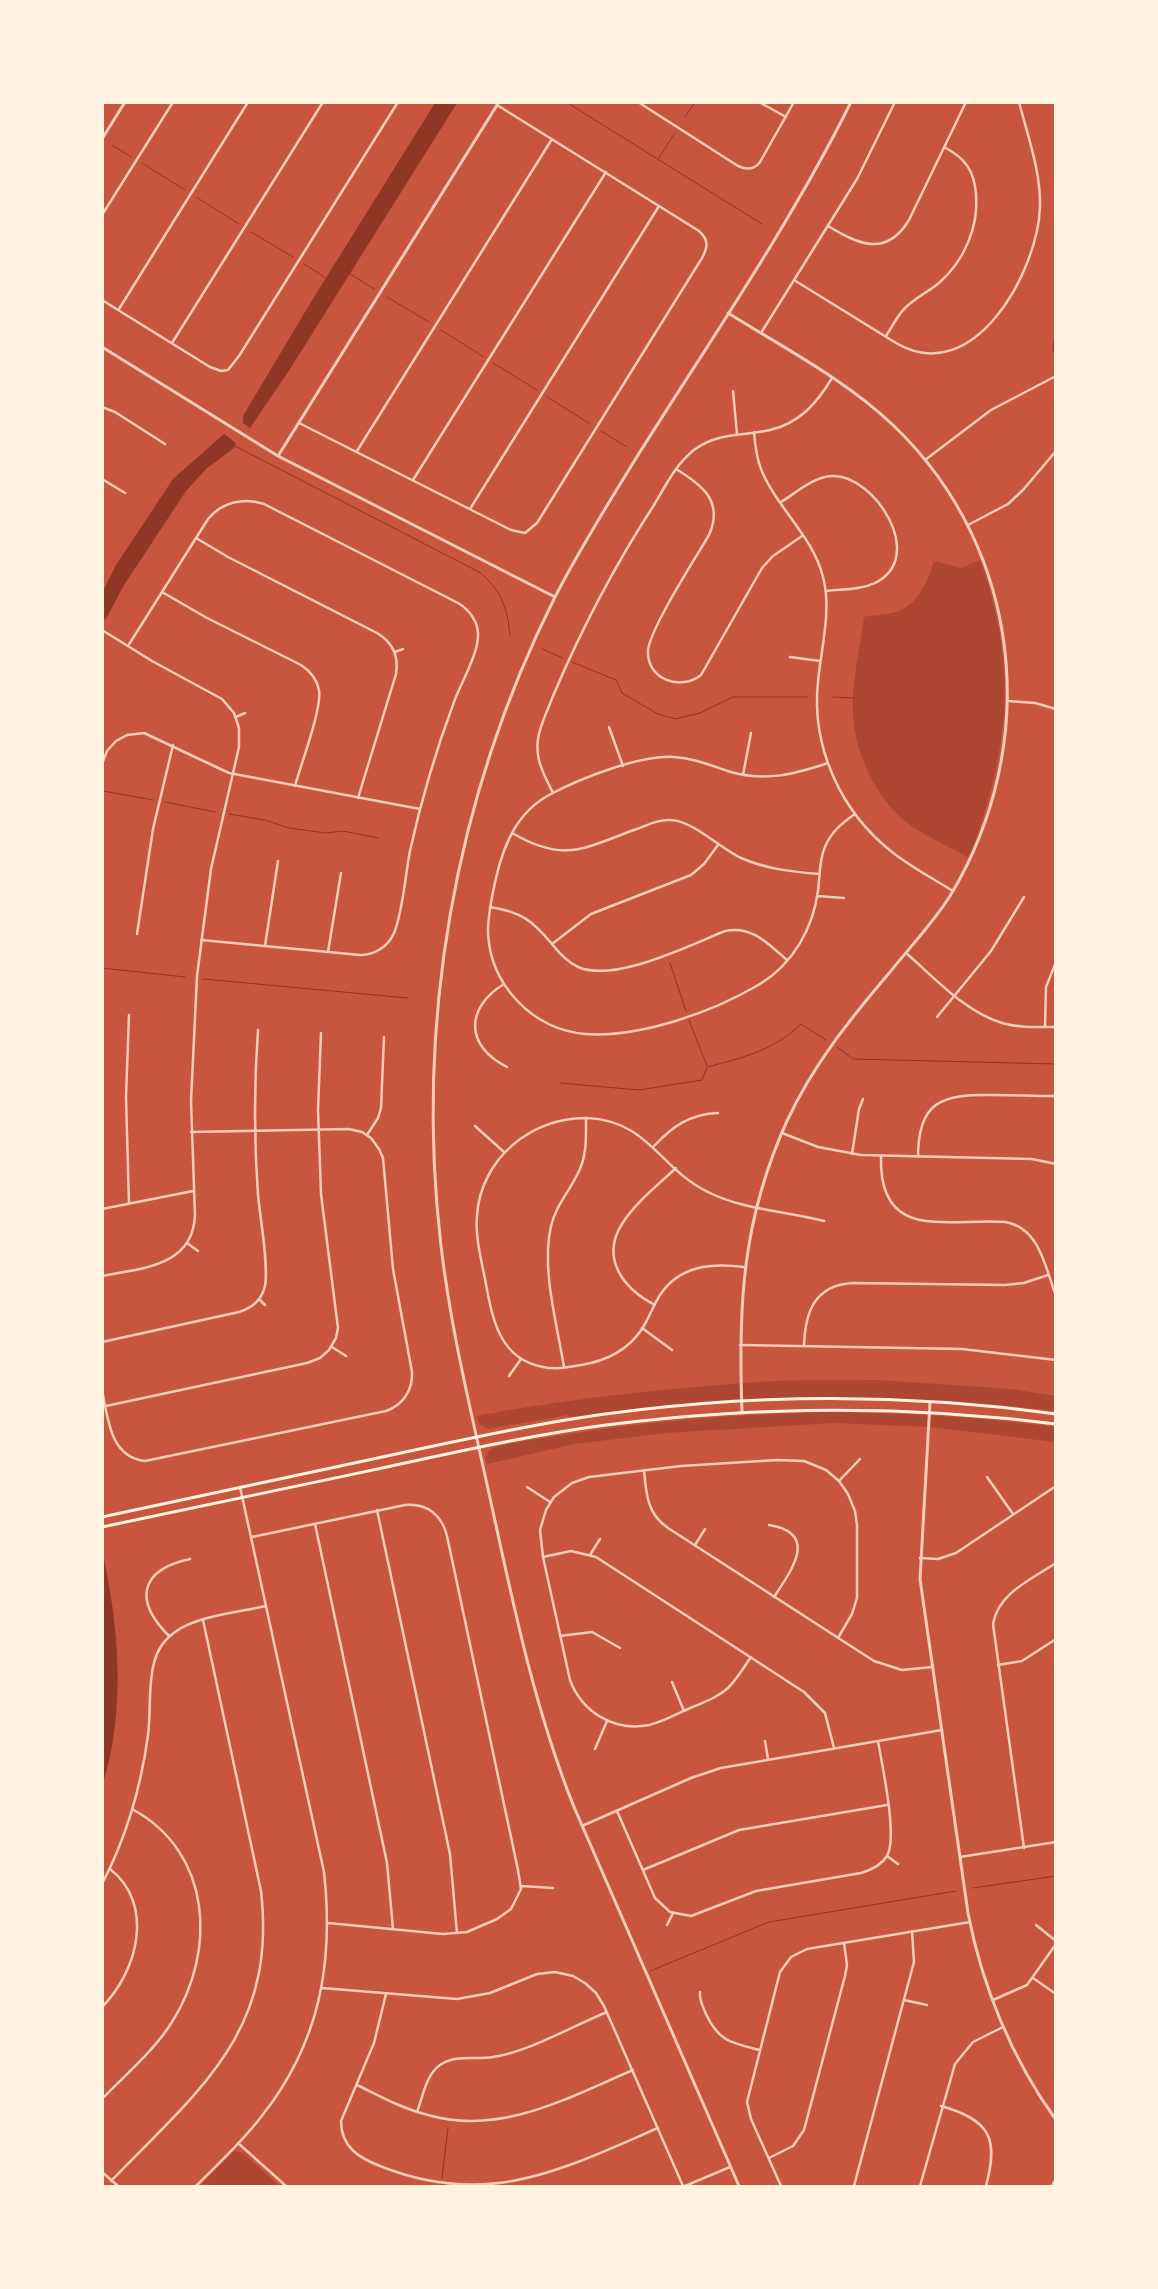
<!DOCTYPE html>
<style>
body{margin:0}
#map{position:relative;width:1158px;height:2289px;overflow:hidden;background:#c8553d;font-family:Raleway,sans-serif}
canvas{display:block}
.frame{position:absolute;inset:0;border:104px solid #fff3e0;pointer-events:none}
</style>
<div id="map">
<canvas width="1158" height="2289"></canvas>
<div class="frame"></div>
</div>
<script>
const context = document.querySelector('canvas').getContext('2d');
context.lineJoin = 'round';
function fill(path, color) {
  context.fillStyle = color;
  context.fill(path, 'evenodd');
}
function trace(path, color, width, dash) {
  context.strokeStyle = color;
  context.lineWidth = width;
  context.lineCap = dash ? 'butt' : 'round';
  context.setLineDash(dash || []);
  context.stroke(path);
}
const green = new Path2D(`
 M980,560C1019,668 1009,752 969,858C948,846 925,836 906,822C876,798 855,753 853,715C851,683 860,649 864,617C874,615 889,615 899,611C919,603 928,580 934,561L961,568Z
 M877,1380L1011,1389L1056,1396L1055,1411C893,1392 733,1394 571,1417L567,1415L489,1429L480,1425L476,1416C565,1399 654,1390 744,1383C788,1379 833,1381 877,1380Z
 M830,1412C905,1413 980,1417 1055,1427V1442L930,1427L834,1423L665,1433L575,1444L487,1464C483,1451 491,1448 503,1445C611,1425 719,1414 830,1412Z
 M234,2151L243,2153L280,2186H200Z`);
const water = new Path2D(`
 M435,103H457L290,369L250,428L243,423V416L311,302Z
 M224,434L236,443L234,448L206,469L186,491L124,585L107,617L103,621V591L116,565L173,479Z
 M102,1550C119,1626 126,1708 103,1784Z`);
const stream = new Path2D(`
 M566,102L762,224
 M1054,102L1056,107
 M685,117L695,102
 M112,145L131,157
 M659,158L674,134
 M142,163L185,190
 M196,197L239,224
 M251,232L293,257
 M304,264L326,278
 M349,273L374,289
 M387,297L429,322
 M1056,321L1053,350L1056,357
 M441,330L484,357
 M493,363L537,390
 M546,396L590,424
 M601,431L627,447
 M235,446L479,572C501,589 508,609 510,636
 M542,649L563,658
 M572,662L616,680L622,693L658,714L675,719L700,713L733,697H808
 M833,697L854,698
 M103,791L153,800
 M165,802L215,812
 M229,814L265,820L289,828L326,833L343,831L378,838
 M670,963L686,1011
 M102,968L185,977
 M203,979L408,998
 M689,1020L707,1066
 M837,1047L853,1059L1056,1064
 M560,1083L639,1090L702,1080L707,1067C743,1058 774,1050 801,1024L826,1040
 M973,1888L1056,1876
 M650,1971L769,1922L956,1891
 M442,2178L448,2128`);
const minor = new Path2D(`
 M638,102L738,166C747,170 754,170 760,162L794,102
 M759,102L786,117
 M102,215L173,102
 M828,226C858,244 886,258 909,220L966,102
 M794,280L896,343C974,389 1038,271 1040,207C1041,172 1028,137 1019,102
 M102,300L210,367L221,371L228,370L239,356L398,102
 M119,309L248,102
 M761,333L857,179L895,102
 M886,336C892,327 897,316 905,308C915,298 928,292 939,283C964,261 979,227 976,194C974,170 965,158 944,147
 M172,343L323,102
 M733,391L737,434
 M102,407L115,412L165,444
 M299,423L511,530L525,533L537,523L702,258C708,247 709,240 699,231L497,105
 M754,432C755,444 756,457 761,469C776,507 813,536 823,577C832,609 821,649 818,682C811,747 841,812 892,852C911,867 932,878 953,891
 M357,451L552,139
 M925,460L991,410L1056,376
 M676,469C702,485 724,501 709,535C696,557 649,630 648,651C647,680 681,691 701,675L762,568L773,556L802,536
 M102,479L125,493
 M413,480L606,172
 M781,502C796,493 813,477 832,476C874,474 928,557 875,583C860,590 842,589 826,591
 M470,509L659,206
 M968,525L1008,504L1023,490L1056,451
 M196,538L228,557L377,633C392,642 399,656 396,674L358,798
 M1056,564V570
 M162,592L207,618L301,665C310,671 317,679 319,690C322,709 301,764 295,786
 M102,630L152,661L222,699L234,713L239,728V747L211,869L197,976L191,1101L195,1215C193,1267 141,1268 102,1276
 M128,646L208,519C222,502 244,497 264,504L458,603C470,610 479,623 478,637C477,656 461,683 454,702C436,750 421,801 410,851C405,876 403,912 394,933C388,947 374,955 360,955L201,940
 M395,652L403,649
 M790,657L820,661
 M1008,701L1035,703L1056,709
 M236,717L245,713
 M609,727L623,766
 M828,763C795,774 766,782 731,772C712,766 694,758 674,757C640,755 581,778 551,794C518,811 504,843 496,878C492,896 488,913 488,932C490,985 532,1029 585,1034C640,1038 713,1012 760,984C793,964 813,928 818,891C820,876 819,860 825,847C831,832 842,823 855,814
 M102,764L107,751L116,741L127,735L144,733L229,773L420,809
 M743,775L751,733
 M553,793C544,775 535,760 538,739C540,724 548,710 553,696C581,630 615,565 654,505C666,485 676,464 694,450C717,432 744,436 770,430C800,423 817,403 832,378
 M512,833C564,863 582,849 634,830C646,826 658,819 671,820C693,821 720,848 741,858C766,869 793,872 820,874
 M817,896L844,898
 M490,907C521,912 532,920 552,944L591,914L691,875L704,864L718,845
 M137,934L153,829L173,745
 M552,944C559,953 567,962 578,967C615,983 690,945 725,931C752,925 768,944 787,960
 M265,946L278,861
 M328,952L341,873
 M906,953C935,978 965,1012 1002,1023C1019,1028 1038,1027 1056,1027
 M504,984C465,1008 465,1046 507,1067
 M129,1015L126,1097L129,1204
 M937,1017L991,951L1024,897
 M1045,1027L1046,987L1056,962
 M475,1126L504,1152
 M782,1133L818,1147L861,1155L1032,1159L1056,1164
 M367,1135L378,1118L381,1108L384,1037
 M654,1146C673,1126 690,1114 718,1113
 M852,1154L859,1109L863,1099
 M881,1157C879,1242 946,1218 1005,1222C1040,1228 1045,1267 1056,1296
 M918,1157C918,1101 942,1094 993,1095C1014,1095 1035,1096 1056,1096
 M102,1209L193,1191
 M187,1243L198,1251
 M744,1267C712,1263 680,1265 660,1295C653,1306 649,1318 642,1329C628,1350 606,1361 581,1365C569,1367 556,1370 543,1367C498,1359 492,1316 485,1279C481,1258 475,1237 477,1215C481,1159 531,1117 587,1118C648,1120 661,1170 708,1192C743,1210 786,1211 824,1221
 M259,1299L265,1305
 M655,1305C624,1289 600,1259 622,1224C635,1203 658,1185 676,1168
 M642,1328L672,1350
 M102,1342L239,1312C252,1308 262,1299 265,1286C269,1268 260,1216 258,1195C254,1140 254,1085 258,1030
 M740,1345L962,1349L1056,1360
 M804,1346C805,1313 814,1285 853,1283L1005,1285L1024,1283L1048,1275
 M332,1347L346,1356
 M564,1367C557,1324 541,1268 551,1226C556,1205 570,1191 579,1171C587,1155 586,1136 586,1118
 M509,1376L521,1359
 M102,1390C108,1419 110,1457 145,1461L386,1411C403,1405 413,1390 412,1372L393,1269L383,1158L379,1149L371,1138L362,1132L349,1129L191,1132
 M106,1406L307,1363L320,1358L329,1350L336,1338L338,1328L321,1194L318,1110L321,1033
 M644,1470C646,1493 647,1514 668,1528L874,1661L902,1670L932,1667
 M987,1477L1013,1514
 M839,1481L860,1459
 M527,1487L550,1502
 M377,1510L450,1854L457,1933
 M315,1524L387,1863L393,1929
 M769,1525C820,1533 791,1571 774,1597
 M252,1537L405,1505C427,1503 442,1515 447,1536L518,1870L521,1889L511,1909L497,1919L467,1932L443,1934L328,1923
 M695,1545L705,1529
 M590,1555L600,1539
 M543,1557L571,1551L596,1557L804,1692L825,1713L834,1748
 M920,1558L938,1559L956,1553L1056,1486
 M169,1636C134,1601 139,1570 190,1559
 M560,1636L592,1632L620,1648
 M751,1657C744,1667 737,1679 728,1688C717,1698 702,1703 688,1709C675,1715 662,1722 649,1725C614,1732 582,1712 570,1680L543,1557L540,1530L546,1510L554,1497L572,1483L589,1477L681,1466L777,1460L804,1461L826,1470L839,1481L848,1494L855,1511L857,1525V1598L852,1614L838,1638
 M998,1665L1022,1661L1056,1639
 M672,1682L684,1711
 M765,1741L768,1759
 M595,1749L607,1721
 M617,1811L655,1898L670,1912L691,1916L756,1891L861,1873C871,1870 881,1866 887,1856C898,1837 882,1765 878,1741
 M582,1826L691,1778L721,1768L942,1730
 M1024,1848L993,1624C998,1593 1032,1579 1056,1563
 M887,1856L898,1864
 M960,1857L1056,1842
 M643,1870L739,1830L887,1805
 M102,1884C126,1838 141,1787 148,1735C151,1712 148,1685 154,1663C157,1650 165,1639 175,1632C196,1616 240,1612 266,1606
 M521,1886L553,1888
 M667,1925L673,1913
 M1036,1925L1056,1941
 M1033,1978L1056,1994
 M322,1988L457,1999L490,1993L537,1974L555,1972L573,1976L585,1983L596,1993L604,2006L683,2186
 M700,1992C699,2000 703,2007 706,2014C719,2042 732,2043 760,2050
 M386,1994L374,2043L341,2121C341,2147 359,2158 380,2166C487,2209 561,2170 658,2128
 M904,2000L927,2005
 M993,2000L1027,1985L1056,1944
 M102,2007C138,1971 155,1904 110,1869
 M357,2085C380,2096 403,2109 428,2115C501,2136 567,2098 633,2070
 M102,2099C126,2074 154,2051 172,2022C217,1951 212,1852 132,1809
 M941,2106C990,2120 999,2138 986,2186
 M417,2112C423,2096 426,2075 440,2065C456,2054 475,2060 493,2057C528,2052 573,2026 607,2012
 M238,2143L286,2186
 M769,2158L793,2146L804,2130L845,1976L847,1965L844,1943
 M102,2172L118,2186
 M111,2181C200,2089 277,2032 261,1891L203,1620
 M196,2186C218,2164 242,2142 261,2117C320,2043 334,1963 324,1872L240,1487
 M685,2186L730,2167
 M781,2186L751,2119L747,2102L780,1972L791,1957L807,1949L970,1922
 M854,2186L914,1962L912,1931
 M920,2186L955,2064L973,2042L1003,2027
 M1052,2186L1056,2178`);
const tertiary = new Path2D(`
 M102,139L125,102
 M728,313C784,348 846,380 894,426C1023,550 1042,744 950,896C933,923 910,947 890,972C850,1019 813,1065 787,1121C742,1220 738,1306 742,1412
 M102,347L278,456L555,597
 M278,456L499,102
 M930,1402L920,1579L968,1913C982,1986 1012,2059 1056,2120
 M739,2186L574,1807C534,1707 513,1603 490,1498C472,1415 451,1331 441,1246C415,1024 454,798 555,597C580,548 609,502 638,455C711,339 790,225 851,102`);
const secondary = new Path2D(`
 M102,1517C197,1496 292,1476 387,1456C448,1443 510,1429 572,1419C731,1394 896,1392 1056,1414
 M102,1527C196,1507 289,1488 382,1468C457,1452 531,1435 606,1425C755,1406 907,1405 1056,1424`);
fill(green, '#ae4732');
fill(water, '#8f3625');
trace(stream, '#8f3625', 1);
trace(minor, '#f1ccb7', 2.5);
trace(tertiary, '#f1ccb7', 3);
trace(secondary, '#fff3e0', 3);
</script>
